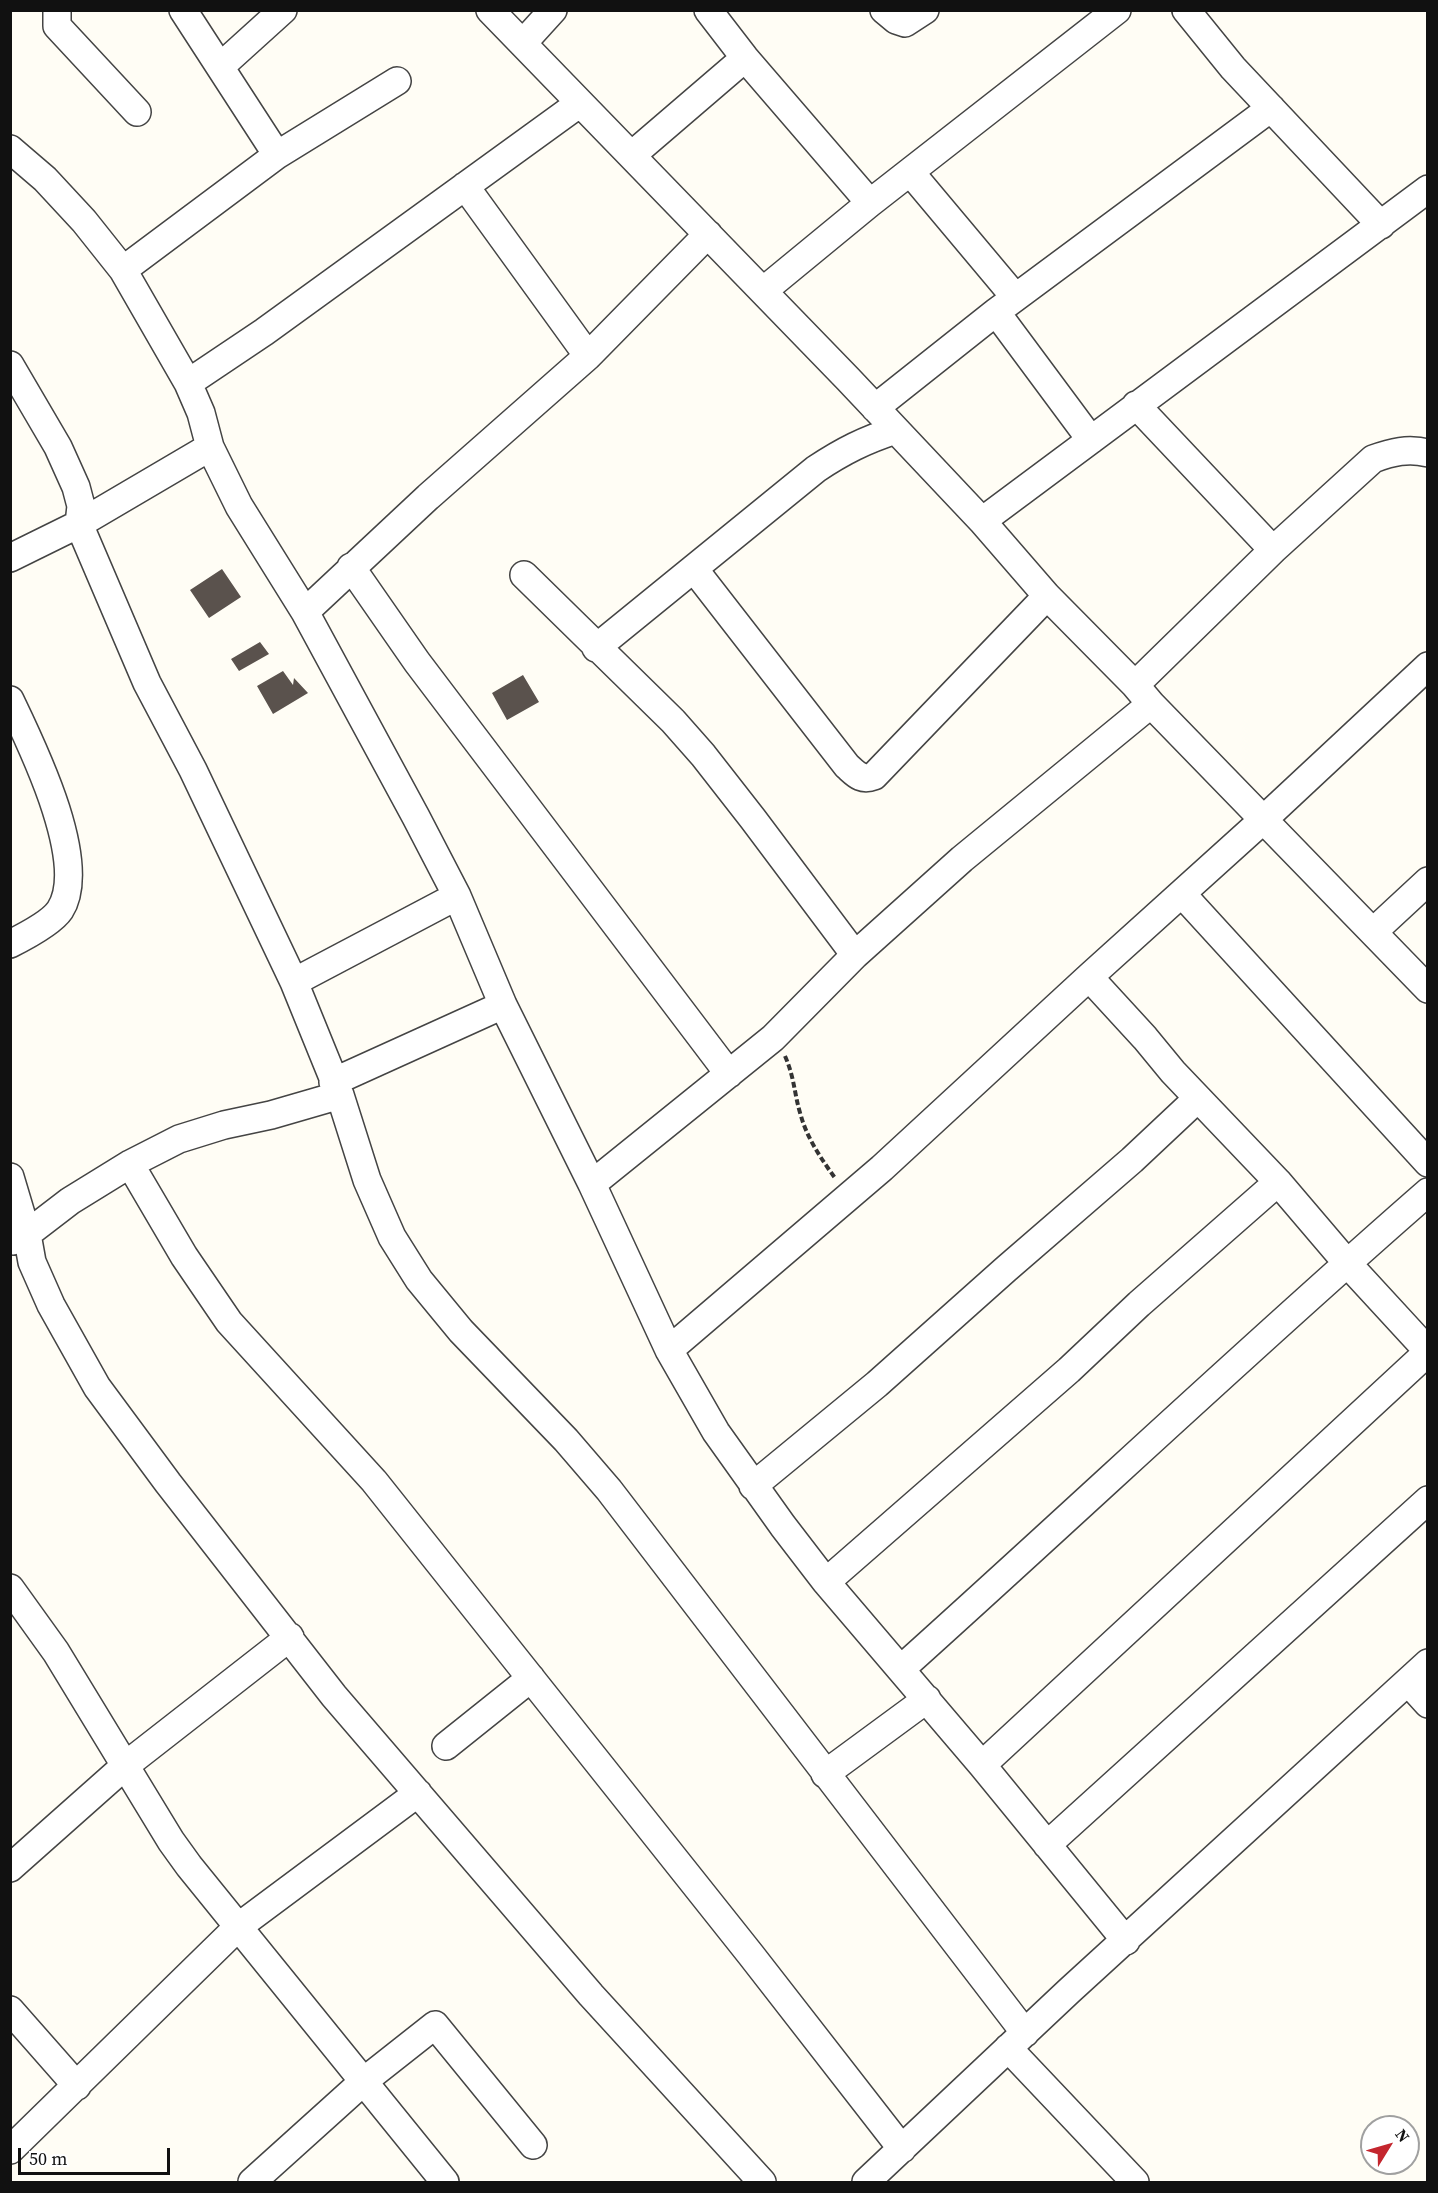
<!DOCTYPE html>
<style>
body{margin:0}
#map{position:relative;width:1438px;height:2193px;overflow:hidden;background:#fffdf5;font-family:"Source Serif 4",serif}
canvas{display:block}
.frame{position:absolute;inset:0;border:12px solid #111;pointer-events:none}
.north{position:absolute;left:1360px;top:2115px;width:60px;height:60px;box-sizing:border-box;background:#fff;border:2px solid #a0a0a0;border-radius:50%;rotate:53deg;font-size:16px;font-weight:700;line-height:24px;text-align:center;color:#111}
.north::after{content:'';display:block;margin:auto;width:21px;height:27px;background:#c4262e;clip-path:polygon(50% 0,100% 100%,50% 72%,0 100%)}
.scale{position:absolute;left:18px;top:2148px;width:152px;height:27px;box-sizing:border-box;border:3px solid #111;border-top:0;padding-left:8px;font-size:18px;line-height:21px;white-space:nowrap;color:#111;-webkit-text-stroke:4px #fff;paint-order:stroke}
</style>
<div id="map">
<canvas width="1438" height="2193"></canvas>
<div class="frame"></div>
<div class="north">N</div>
<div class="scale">50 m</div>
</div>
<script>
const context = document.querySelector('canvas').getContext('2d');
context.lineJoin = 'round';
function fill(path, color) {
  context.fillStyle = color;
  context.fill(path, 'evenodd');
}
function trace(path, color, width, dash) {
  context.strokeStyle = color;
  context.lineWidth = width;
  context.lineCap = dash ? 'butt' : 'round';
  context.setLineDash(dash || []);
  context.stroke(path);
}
const building = new Path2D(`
 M222,569L241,597L209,618L190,590Z
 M260,642L269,654L239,671L231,659Z
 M283,671L293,685L294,678L308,693L273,714L257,686Z
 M523,675L539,702L507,720L492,693Z`);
const path = new Path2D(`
 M785,1056C795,1079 794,1094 801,1116C807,1138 822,1160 835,1178`);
const minor = new Path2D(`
 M57,10V26L137,112
 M183,10L277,155
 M490,10L848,379L982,521L1047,596L1135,685L1151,704L1428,989
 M708,10L745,58L870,203
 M884,10L896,20L905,23L925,10
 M1186,10L1233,68L1381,225
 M523,43L553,10
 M220,67L283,10
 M10,149L45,179L84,221L123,270L188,383L201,413L210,447L239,506L305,612L416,817L457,896L503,1005L592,1184L669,1350L716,1432L783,1526L826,1582L982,1765L1126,1941
 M632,155L745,58
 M911,173L1015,297
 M465,186L588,356
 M123,270L277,155L397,81
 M763,291L870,203L1117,10
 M996,312L1091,440
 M10,365L58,447L76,487L81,506L79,524L147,683L193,770L294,982L340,1095L367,1180L392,1237L419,1280L461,1331L566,1440L609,1490L1025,2033
 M188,383L264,332L580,103
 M1136,405L1273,550
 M875,408L996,312L1271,108
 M982,521L1428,189
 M10,558L79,524L210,447
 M351,567L417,662L729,1074
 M694,569L847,766C856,774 861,781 874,776L1047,596
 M524,575L673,721L703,755L753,819L855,955
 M305,612L428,497L588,356L708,234
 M596,648L816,469C843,451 865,440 896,430
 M1135,685L1273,550L1373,459C1392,452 1408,448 1428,453
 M10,700C32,746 90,863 60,910C52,922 24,937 10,944
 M1182,894L1428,1163
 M1373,932L1428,881
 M1089,977L1145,1038L1173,1072L1278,1182L1347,1263L1428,1351
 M294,982L457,896
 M333,1082L503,1005
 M130,1164L184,1256L229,1322L374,1481L751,1955L902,2149
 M10,1177L27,1234L32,1262L51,1305L97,1387L168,1483L334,1696L591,1995L762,2182
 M592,1184L773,1038L855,955L962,859L1151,704
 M13,1241L27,1234L70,1201L130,1164L179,1139L224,1125L271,1115L340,1095
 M669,1350L882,1168L1089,977L1264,819L1428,666
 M753,1486L877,1384L1006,1269L1132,1160L1197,1099
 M826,1582L1069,1370L1139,1304L1278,1182
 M10,1588L56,1652L171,1841L189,1866L445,2182
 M901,1669C1077,1511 1249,1348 1428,1192
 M1408,1682L1428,1704
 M446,1746L531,1678
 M982,1765L1428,1352
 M825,1774L927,1699
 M1047,1845L1428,1500
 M10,1868L126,1765L290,1637
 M10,2010L77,2086
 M1008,2048L1135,2182
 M10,2150L238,1927L418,1793
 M252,2182L364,2081L435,2025L533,2145
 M866,2182L1069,1991L1428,1663`);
fill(building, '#5a524d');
trace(minor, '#444', 30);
trace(path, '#333', 4, [6, 3]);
trace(minor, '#fff', 27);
</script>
